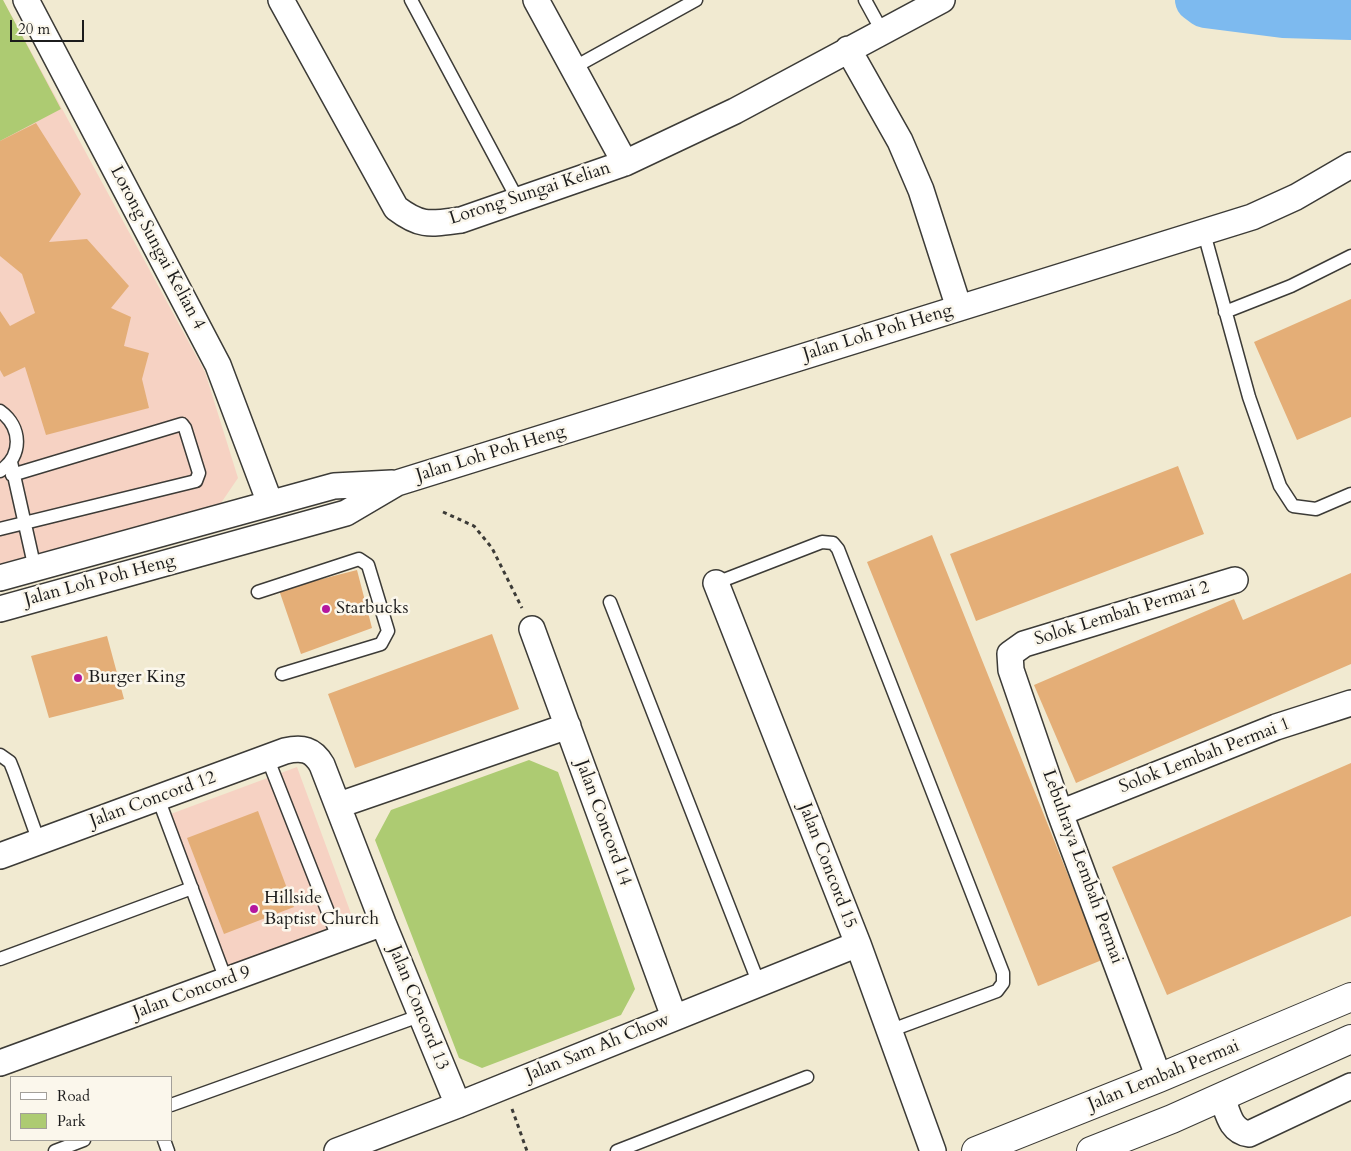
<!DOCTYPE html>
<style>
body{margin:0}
#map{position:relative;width:1351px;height:1151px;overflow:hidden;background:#f1ead1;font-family:Cardo,serif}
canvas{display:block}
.legend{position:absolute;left:10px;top:1076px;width:162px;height:65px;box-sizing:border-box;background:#fbf7ec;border:1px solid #a29f99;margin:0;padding:6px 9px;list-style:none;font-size:15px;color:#1c1c1c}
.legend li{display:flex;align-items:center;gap:10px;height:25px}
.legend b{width:25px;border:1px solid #a29f99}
.scale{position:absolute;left:10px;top:20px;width:74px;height:22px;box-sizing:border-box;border:2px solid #1c1c1c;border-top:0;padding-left:6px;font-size:15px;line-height:18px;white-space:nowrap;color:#1c1c1c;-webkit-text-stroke:4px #fbf7ec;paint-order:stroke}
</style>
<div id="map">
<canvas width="1351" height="1151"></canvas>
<ul class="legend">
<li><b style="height:6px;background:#fff"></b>Road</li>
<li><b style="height:14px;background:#adcb72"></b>Park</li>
</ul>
<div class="scale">20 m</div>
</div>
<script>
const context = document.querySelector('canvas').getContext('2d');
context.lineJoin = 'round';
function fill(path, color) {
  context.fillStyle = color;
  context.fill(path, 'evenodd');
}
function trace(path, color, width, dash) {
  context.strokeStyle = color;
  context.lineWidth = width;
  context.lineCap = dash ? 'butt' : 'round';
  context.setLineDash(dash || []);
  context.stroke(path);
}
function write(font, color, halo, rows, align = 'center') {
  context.font = font + ' Cardo,serif';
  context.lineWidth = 5;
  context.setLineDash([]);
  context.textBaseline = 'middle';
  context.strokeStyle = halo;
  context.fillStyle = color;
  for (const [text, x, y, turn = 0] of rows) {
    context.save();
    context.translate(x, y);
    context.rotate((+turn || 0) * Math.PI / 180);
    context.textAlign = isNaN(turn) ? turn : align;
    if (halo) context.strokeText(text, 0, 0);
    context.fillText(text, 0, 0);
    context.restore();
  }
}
const built = new Path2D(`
 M0,0H3L205,372L238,478L221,503L0,564Z
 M297,767L353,919L216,970L160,818Z`);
const green = new Path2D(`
 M0,0H3L61,109L0,141Z
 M529,760L558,772L635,989L621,1015L482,1068L459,1058L375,840L391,810Z`);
const river = new Path2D(`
 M1197,0L1205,6L1283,16L1351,18`);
const building = new Path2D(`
 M36,123L81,194L49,242L87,239L129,286L111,308L131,317L124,346L149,353L142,379L149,408L46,435L25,367L4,377L0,370V311L10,326L35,313L22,274L0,256V141Z
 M1351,299V417L1297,440L1254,342Z
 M1178,466L1204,534L976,621L950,554Z
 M932,535L1102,960L1038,986L867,562Z
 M357,570L372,628L301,654L279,590Z
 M1351,573V664L1076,783L1034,685L1234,599L1243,620Z
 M492,634L519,709L355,768L328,694Z
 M107,636L124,699L49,718L31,656Z
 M1351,763V916L1167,995L1112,867Z
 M258,811L294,907L224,934L187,838Z`);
const path = new Path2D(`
 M443,512L474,526L492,548L522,608
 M512,1109L527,1151`);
const lane = new Path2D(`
 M411,0L518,200
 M865,0L882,31
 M573,68L696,0
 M1204,233L1249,397L1280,486L1293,506L1316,509L1351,494
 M1225,312L1291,286L1351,256
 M0,411C22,427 23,456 0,471
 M11,462L35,569
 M0,529L196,481L199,473L185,428L182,424L12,475
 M716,583L822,542L833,543L838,549L1003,973V983L997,991L889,1031
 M258,592L359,559L368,565L388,631L381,644L282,674
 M610,602L759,984
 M0,755L10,762L14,772L39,842
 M267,757L339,940
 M158,798L226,980
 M0,959L192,888
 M171,1105L422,1015
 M164,1140L168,1151
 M55,1151L84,1140
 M617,1151L807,1077`);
const street = new Path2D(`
 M26,0L218,365L270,503
 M281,0L396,208C421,227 430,224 461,220L625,163L735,111L942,0
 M536,0L625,163
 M848,49L900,141L921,190L959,308
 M0,578L334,486L392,483
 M716,583L858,944L933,1151
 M0,609L346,513L397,483L1252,217L1296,197L1351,165
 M532,629L674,1017
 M339,805L568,726
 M1060,813L1276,727L1351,703
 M0,856L285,751C302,747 313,749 322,765L383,923L458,1105
 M0,1063L383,923
 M1159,1078L1060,813L1011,670L1010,654L1024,644L1235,580
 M1222,1097C1228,1113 1230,1131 1249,1134L1351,1086
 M337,1151L458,1105L858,944`);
const secondary = new Path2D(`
 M976,1151L1159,1078L1351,997
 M1091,1151L1172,1119L1351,1039`);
const markers = [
 [326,609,5,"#b5179e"],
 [78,678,5,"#b5179e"],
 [254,909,5,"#b5179e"]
];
const streetNames = [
 ["Lorong Sungai Kelian",530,194,-18],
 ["Lorong Sungai Kelian 4",157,248,62],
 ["Jalan Loh Poh Heng",878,333,-17],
 ["Jalan Loh Poh Heng",491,454,-17],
 ["Jalan Loh Poh Heng",100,581,-15],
 ["Solok Lembah Permai 2",1122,614,-17],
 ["Solok Lembah Permai 1",1205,756,-21],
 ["Jalan Concord 12",153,800,-20],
 ["Jalan Concord 14",603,823,70],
 ["Jalan Concord 15",827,866,69],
 ["Lebuhraya Lembah Permai",1082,867,70],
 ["Jalan Concord 9",192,993,-20],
 ["Jalan Concord 13",418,1008,68],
 ["Jalan Sam Ah Chow",598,1048,-22],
 ["Jalan Lembah Permai",1164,1076,-22]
];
const poiNames = [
 ["Starbucks",336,609],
 ["Burger King",88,678],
 ["Hillside",264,899],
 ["Baptist Church",264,920]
];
fill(built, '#f6d2c3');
fill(green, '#adcb72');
trace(river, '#7dbaef', 44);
fill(building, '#e4ae77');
trace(lane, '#3c3b37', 15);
trace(street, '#3c3b37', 28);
trace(secondary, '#3c3b37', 30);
trace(path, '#3c3b37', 3, [4, 4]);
trace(lane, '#fff', 12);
trace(street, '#fff', 25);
trace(secondary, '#fff', 28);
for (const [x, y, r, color] of markers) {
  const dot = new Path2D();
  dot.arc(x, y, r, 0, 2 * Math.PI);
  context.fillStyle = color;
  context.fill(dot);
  trace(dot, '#fbf7ec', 2);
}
write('18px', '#1c1c1c', '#fbf7ec', streetNames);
write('18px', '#1c1c1c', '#fbf7ec', poiNames, 'left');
</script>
